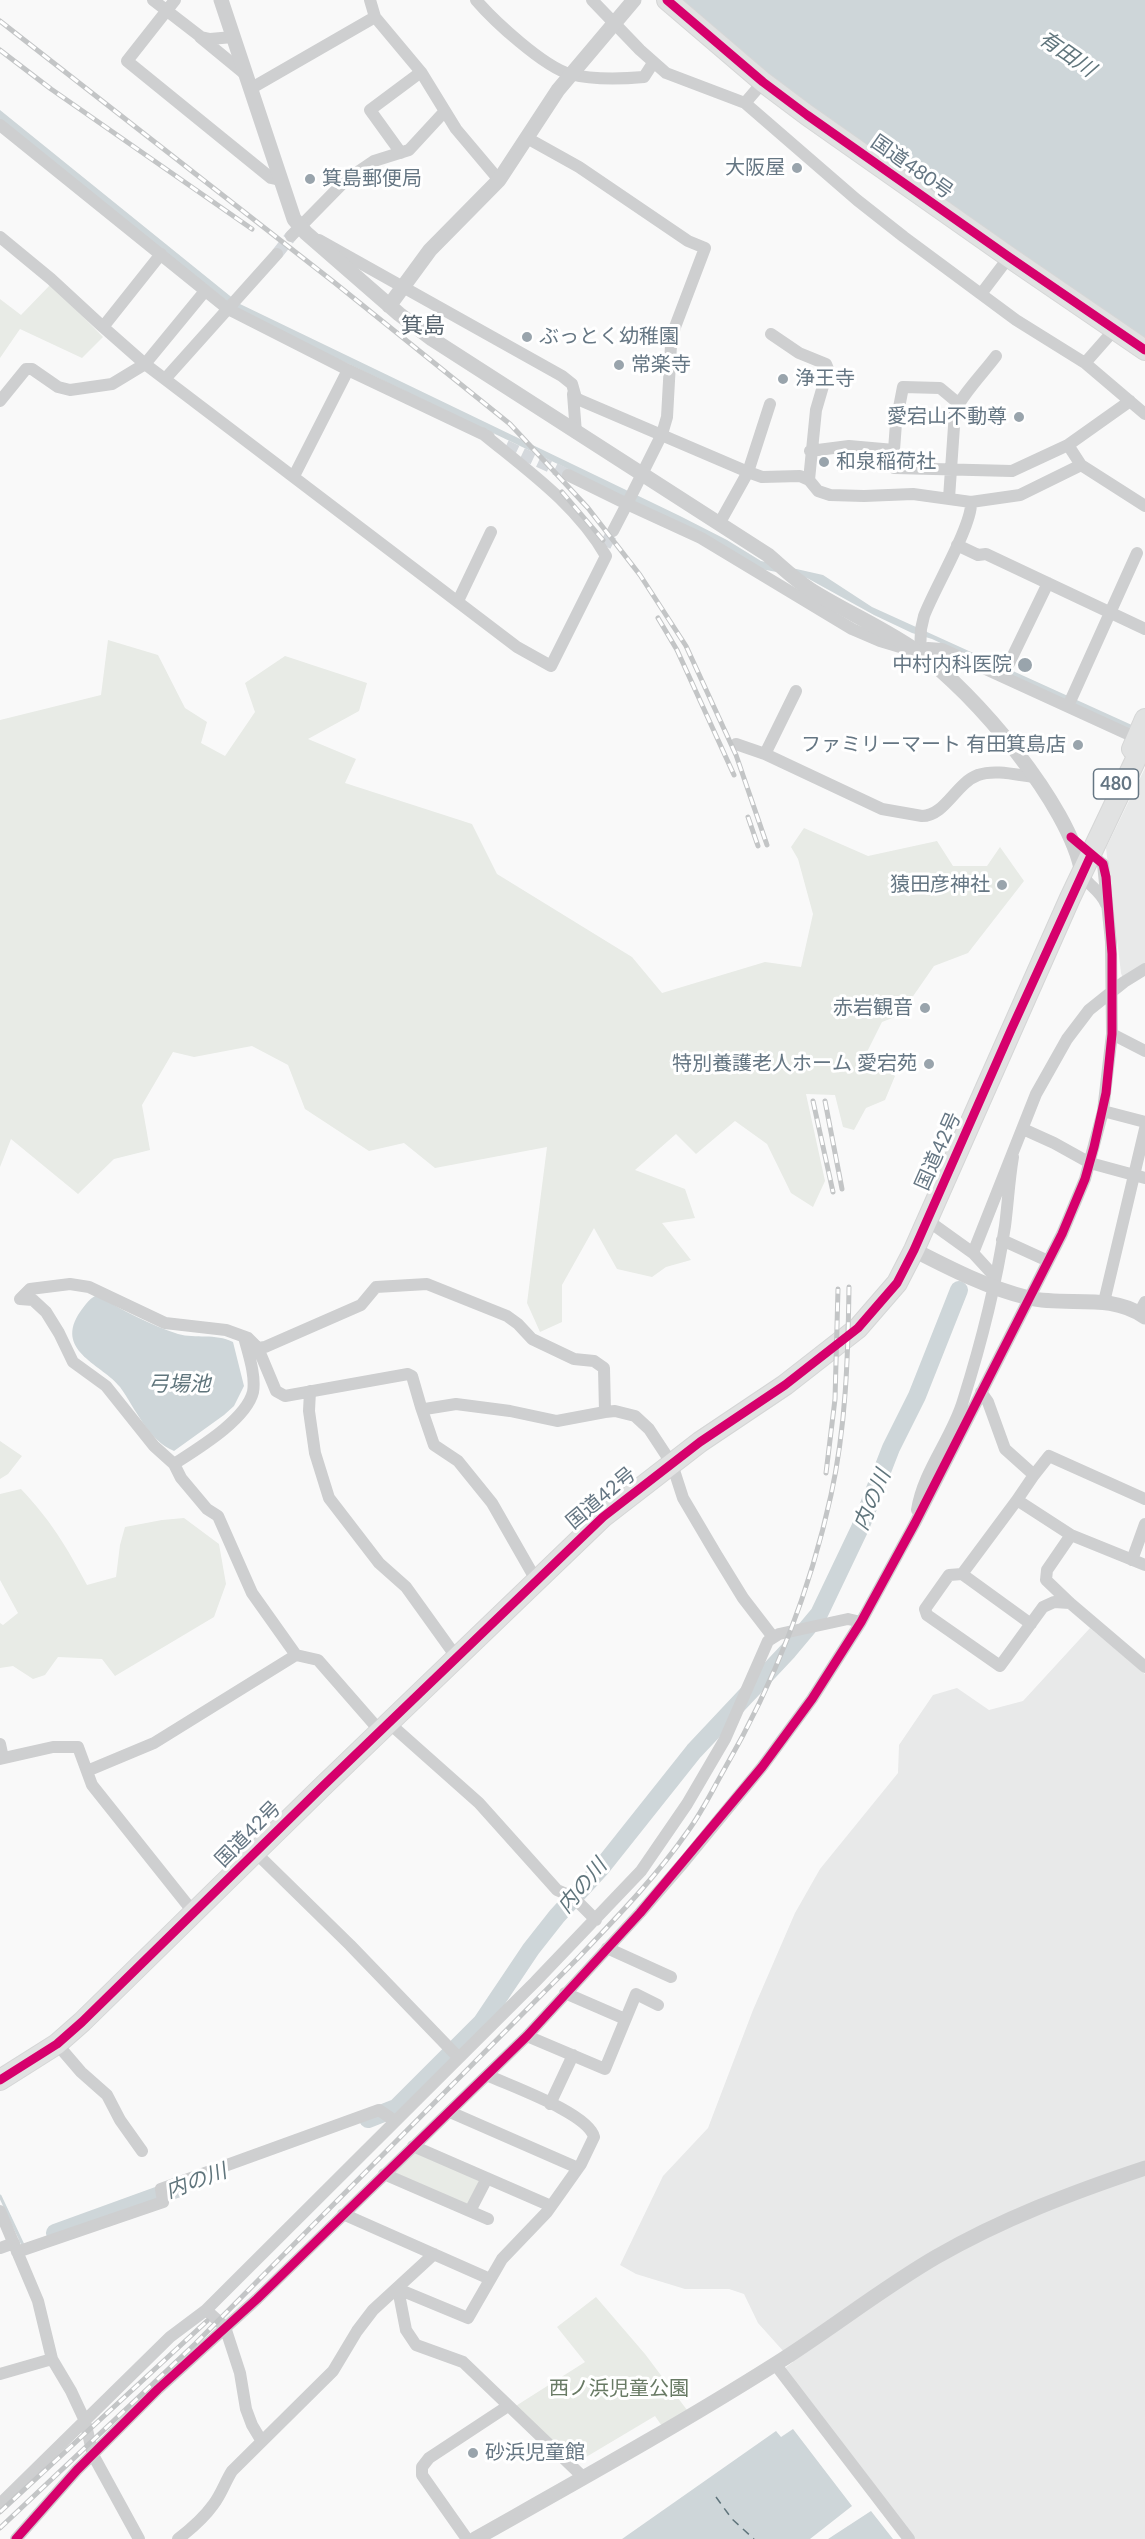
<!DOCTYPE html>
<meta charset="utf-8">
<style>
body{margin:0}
canvas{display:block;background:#f9f9f9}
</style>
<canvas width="1145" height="2539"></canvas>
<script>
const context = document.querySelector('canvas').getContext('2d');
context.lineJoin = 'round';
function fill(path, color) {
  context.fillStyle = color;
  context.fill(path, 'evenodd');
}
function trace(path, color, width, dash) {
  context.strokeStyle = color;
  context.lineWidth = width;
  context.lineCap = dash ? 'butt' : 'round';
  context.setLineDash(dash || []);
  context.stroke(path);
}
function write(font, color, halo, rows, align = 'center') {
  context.font = font + ' Lato,"Noto Sans JP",sans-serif';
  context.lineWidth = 6;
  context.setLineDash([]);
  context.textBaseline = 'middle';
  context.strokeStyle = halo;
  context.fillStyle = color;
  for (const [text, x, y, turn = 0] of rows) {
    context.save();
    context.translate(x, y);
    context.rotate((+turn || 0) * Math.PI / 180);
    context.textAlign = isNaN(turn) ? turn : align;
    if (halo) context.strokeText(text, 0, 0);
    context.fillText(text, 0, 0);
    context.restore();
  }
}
const built = new Path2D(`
 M1145,768V969L1124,982L1121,973L1106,848Z
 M1090,1628L1145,1674V2539H913L785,2368L793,2362L758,2323L744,2294L729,2289H685L636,2274L620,2265L663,2176L708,2128L753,2010L795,1913L820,1869L898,1773L899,1745L933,1695L957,1688L989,1710L1023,1701Z`);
const green = new Path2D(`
 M51,284L103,337L82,358L20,329L0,358V299L21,315Z
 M108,640L158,655L185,708L207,722L201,743L225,756L255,712L245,683L285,656L367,683L359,711L308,739L356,759L345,783L472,824L497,874L632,957L662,993L765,962L801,967L813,914L798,859L791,847L804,828L868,856L937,841L953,866H987L1000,847L1024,881L968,953L934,966L900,1015L882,1022L865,1056L895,1076L885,1100L866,1108L854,1130L843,1127L835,1095L806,1094L825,1181L813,1207L791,1193L767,1144L735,1121L696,1154L676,1134L635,1170L685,1189L695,1218L662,1223L691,1260L666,1267L652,1277L617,1269L594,1228L562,1285V1322L540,1332L527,1303L547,1147L435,1168L404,1143L369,1151L305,1109L288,1065L252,1046L194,1057L173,1052L142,1105L150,1150L114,1159L78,1194L11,1139L0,1167V720L101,695Z
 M0,1441L22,1456L8,1474L0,1479Z
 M21,1489C52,1522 66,1546 87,1585L116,1577L120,1545L125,1527L162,1520L184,1518L219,1544L226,1584L214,1617L115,1676L102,1659L58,1657L45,1675L33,1679L13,1666L0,1668V1623L3,1625L18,1613L0,1580V1494Z
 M417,2152L481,2180L467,2207L395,2177L394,2171L412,2153Z
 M596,2297L645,2354L690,2414L664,2429L655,2416L571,2466L511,2409L585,2362L557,2327Z`);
const water = new Path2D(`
 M680,0H1145V340L951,208L765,73Z
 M0,110L240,304L680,516L727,540L761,561L823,575L872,607L1145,731V739L932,639L912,633L874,615L807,578L756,568L564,467L242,313L0,120Z
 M97,1295C120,1309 152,1326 178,1334C196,1339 215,1333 233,1342L244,1386L234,1406L224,1415L174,1451C149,1441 135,1408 120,1387C103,1365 56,1352 78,1315C83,1308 88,1299 97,1295Z
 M793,2429L852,2506L810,2539H622L776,2431L781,2437Z
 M871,2511L893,2539H828Z`);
const stream = new Path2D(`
 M0,2196L23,2245`);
const river = new Path2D(`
 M368,2119L396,2108L482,2022L531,1949L557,1916L601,1868L694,1751L788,1651L819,1614L860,1528L891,1448L917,1396L959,1290
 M55,2233L179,2188`);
const ferry = new Path2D(`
 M716,2497L732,2519L754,2539`);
const minorTunnel = new Path2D(`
 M277,254L291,236
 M506,446L568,475
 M605,546L613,531`);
const minor = new Path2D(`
 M153,0L201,37L210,39L233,37
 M175,0L127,61L271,178L280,180
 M370,0L375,17
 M476,0C494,21 544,67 570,74C593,80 621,79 644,77L653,63
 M592,0L640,50L666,73L745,103L857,200L904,237L1016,320L1085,363L1145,414
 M200,37L245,74
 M250,89L375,17L421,72L456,129L499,180
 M745,103L763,82
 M0,125L228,309L348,370L489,437
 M527,138L579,167L688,241L705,248L675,327L671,345L667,417L662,434L627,504L568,475
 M401,153L370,110L421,72
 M291,236L346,180L374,161L409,150L445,111
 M0,237L51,279L103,327L161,254
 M319,240L562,376L572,384L576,398L582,401L748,472L762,477L800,476L809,480L818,491L830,495L864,496L913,494L971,502L1020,495L1081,465L1145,506
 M981,294L1009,257
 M103,327L145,364L205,291
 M771,334L799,353L826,364L828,369L816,410L809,480
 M1085,363L1115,329
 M165,379L277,254
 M573,394L576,433
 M0,401L26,369H32L58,387L70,390L112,384L145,364L517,647L551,666L606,556C576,504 527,470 482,433
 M894,450V468L1012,471L1068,445
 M810,451L849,446L894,450L896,423L903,387L940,388L958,403
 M1081,465L1068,445L1130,401
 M294,476L348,370
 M949,498L955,412C960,397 985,371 996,356
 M719,524L748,472L770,404
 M613,531L627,504L701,538L852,629L880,641L920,653L928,648L942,649L1143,741
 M957,545L978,555L986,554L1145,629
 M458,601L491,532
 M920,653L921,629L924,616C933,591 973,524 971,502
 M1003,676L1048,583
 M1068,706L1137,553
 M736,744L765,754L882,809L922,816C945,816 956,783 978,775C995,769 1017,775 1034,777
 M765,754L796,691
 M1082,873C1088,887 1099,888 1106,904
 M1112,1034L1145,1051
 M1103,1111L1145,1122
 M1023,1129L1054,1143L1090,1163L1145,1178
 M927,1220L973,1253L995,1277
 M1002,1240L1048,1261
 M973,1253L1036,1094L1067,1039L1089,1010L1124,982L1145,969
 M20,1299L30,1289L70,1284L89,1287L165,1323L226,1330L248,1338L258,1348L265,1347L361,1305L376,1287L427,1284L507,1316L518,1324L532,1339L574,1359L594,1361L604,1368L605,1412L615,1411L635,1416L649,1429L672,1464L683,1498L716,1554L743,1598L773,1637
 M20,1299L33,1300L46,1312L59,1333L73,1362L106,1386L154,1446L174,1464L181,1478L207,1509L218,1516L252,1593L296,1655
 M1104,1302L1145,1129
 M1139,1313L1145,1302
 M258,1348L276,1391L285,1396L408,1374L412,1376L421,1407L425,1409L456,1404L510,1411L557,1421L605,1412
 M310,1391L309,1411L315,1453L329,1498L379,1563L406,1587L457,1658
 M981,1392L988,1402L1005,1449L1034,1475L1017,1500L1071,1535L1047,1570L1046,1580L1070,1603L1145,1667
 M421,1407L434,1445L458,1461L492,1503L536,1580
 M174,1464C197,1449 246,1420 253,1392C256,1375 248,1353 244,1337
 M1034,1475L1049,1456L1145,1499
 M1017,1500L962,1574L949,1575L925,1609L927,1615L1000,1666L1043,1607L1054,1602L1070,1603
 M917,1510C923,1471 952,1438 963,1401C981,1344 996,1285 1005,1226C1008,1203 1009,1180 1013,1157
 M1071,1535L1145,1565
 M1132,1560L1145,1524
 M962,1574L1031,1624
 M389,1723L479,1803L557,1890L573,1897L596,1920
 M0,1744L3,1758
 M0,1759L53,1747H78L92,1785L194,1913
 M87,1771L154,1743L296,1655L318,1660L380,1731
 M255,1852L350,1945L458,2057
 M607,1948L671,1977
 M565,1993L625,2019
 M527,2036L605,2069L636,1994L658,2005
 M57,2044L81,2072L107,2095L120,2120L142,2151
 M550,2104L573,2055
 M450,2112L578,2168
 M413,2146L551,2206
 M384,2174L488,2219
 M0,2211L38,2301L52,2359L71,2391L85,2421L93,2455L139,2539
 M470,2211L487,2178
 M343,2214L490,2279
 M0,2248L14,2243
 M17,2252L163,2202L161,2189L379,2110L395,2121
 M398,2289L468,2318L502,2259L547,2212L581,2164L594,2137C588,2113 510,2086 487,2075
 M398,2289L406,2330L416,2345L463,2362L583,2477
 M206,2310L225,2327L240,2373L246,2409L252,2425L261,2440
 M775,2364L909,2539
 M0,2374L52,2359
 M0,2504L170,2337L206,2310L535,1982L641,1871L687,1804L725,1739L768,1641L779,1634L848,1619L861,1622
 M16,2539L77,2470L158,2389L257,2299L527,2036L640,1913L684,1862L762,1767L812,1699L861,1622L915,1523L1062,1234L1085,1179L1103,1111L1112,1034L1111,942L1103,864L1091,855
 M178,2539C191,2529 203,2519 213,2505C221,2495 225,2482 232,2471L333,2371L357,2331L373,2310L434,2254
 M467,2539L422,2475V2467L429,2458L508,2406`);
const tertiary = new Path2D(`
 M221,0L294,219L306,233L399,314L432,339L768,555C782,567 795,580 811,590C846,612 884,628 918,652C974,692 1070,805 1082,873
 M389,306L430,250L499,180L558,90L634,0
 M914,1250C951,1269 988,1288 1029,1298C1068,1307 1109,1292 1145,1317
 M475,2539C576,2482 679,2425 777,2363C831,2329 881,2289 936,2257C1002,2219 1073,2192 1145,2168`);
const trunk = new Path2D(`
 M667,0L763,82L807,115L1009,257L1145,350
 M1132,749L1145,719
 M0,2080L57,2044L82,2022L322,1787L603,1517L700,1442L785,1385L858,1328L897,1283L914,1250L1070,898L1145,740`);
const rail = new Path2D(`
 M0,21L335,283L510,424L588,508L640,575L686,646L736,755L767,845
 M0,50L51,89L252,229
 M562,492L603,540
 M658,618L677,650L734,775
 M748,817L758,846
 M813,1101L833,1192
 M825,1101L842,1189
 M826,1473L835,1399L838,1289
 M0,2512L207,2321
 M0,2528L195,2344L578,1958C617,1917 656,1877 688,1831C702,1812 713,1789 725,1768C774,1683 810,1591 831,1495C846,1427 848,1356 849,1287`);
const cycleway = new Path2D(`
 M667,0L763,82L807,115L1009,257L1145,350
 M0,2080L57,2044L82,2022L322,1787L603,1517L700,1442L785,1385L858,1328L897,1283L914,1250L1011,1030L1091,855
 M16,2539L77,2470L158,2389L257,2299L527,2036L640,1913L762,1767L812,1699L861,1622L915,1523L1062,1234L1085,1179L1094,1147L1106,1093L1112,1034V954L1106,877L1103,864L1071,837`);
const markers = [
 [797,168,6,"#99a4ac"],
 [310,179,6,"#99a4ac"],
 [527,337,6,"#99a4ac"],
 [619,365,6,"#99a4ac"],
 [783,379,6,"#99a4ac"],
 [1019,417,6,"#99a4ac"],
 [824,462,6,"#99a4ac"],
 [1025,665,8,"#99a4ac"],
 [1078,745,6,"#99a4ac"],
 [1002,885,6,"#99a4ac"],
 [925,1008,6,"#99a4ac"],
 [929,1064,6,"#99a4ac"],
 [473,2453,6,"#99a4ac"]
];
const shields = [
 [1116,784,45]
];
const shieldNames = [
 ["480",1116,784]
];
const streetNames = [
 ["国道480号",912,167,35],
 ["国道42号",938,1151,-66],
 ["国道42号",601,1498,-40],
 ["国道42号",248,1834,-45]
];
const poiNames = [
 ["大阪屋",785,168],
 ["箕島郵便局",322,179,"left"],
 ["ぶっとく幼稚園",539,337,"left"],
 ["常楽寺",631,365,"left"],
 ["浄王寺",795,379,"left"],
 ["愛宕山不動尊",1007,417],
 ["和泉稲荷社",836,462,"left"],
 ["中村内科医院",1012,665],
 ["ファミリーマート 有田箕島店",1066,745],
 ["猿田彦神社",990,885],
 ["赤岩観音",913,1008],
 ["特別養護老人ホーム 愛宕苑",917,1064],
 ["砂浜児童館",485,2453,"left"]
];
const parkNames = [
 ["西ノ浜児童公園",619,2389]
];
const waterNames = [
 ["有田川",1067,54,35],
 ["弓場池",179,1384],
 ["内の川",872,1500,-67],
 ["内の川",582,1886,-50],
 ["内の川",196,2181,-20]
];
const quarterNames = [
 ["箕島",423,326]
];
fill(built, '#e8e9e9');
fill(green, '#e8ebe6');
fill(water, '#ced6d9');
trace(stream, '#ced6d9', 3);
trace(river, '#ced6d9', 18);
trace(ferry, '#60757c', 1.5, [8, 6]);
trace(minorTunnel, '#d4d8dc', 12, [12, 6]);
trace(trunk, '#d5d6d6', 22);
trace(minor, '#cecfd0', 12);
trace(tertiary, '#cecfd0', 15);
trace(trunk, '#e1e2e2', 20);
trace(rail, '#c3c5c6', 5);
trace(rail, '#fff', 3, [9]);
trace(cycleway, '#d6006c', 9);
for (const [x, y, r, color] of markers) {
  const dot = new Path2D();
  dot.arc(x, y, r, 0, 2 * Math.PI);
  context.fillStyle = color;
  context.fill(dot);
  trace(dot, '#fff', 2);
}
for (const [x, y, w] of shields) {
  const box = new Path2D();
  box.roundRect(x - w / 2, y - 15, w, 30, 4.5);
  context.fillStyle = '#fff';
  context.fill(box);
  trace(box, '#657683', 1.5);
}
write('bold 18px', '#657683', null, shieldNames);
write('20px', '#657683', '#fff', streetNames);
write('20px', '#657683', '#fff', poiNames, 'right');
write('20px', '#687a64', '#fff', parkNames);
write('italic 21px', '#60757c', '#fff', waterNames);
write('22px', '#57646e', '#fff', quarterNames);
</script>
